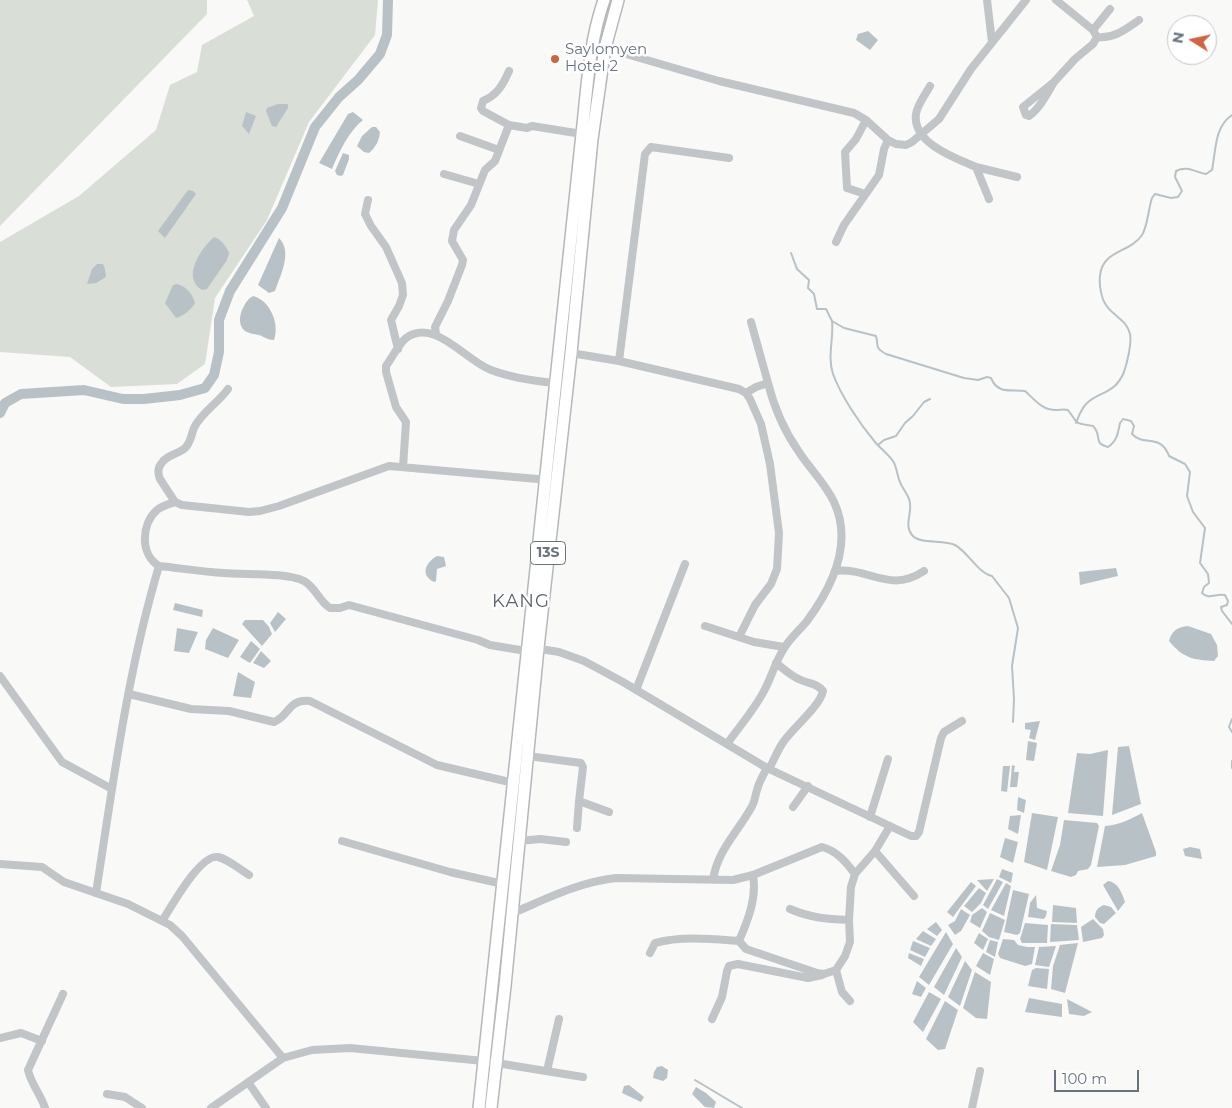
<!DOCTYPE html>
<style>
body{margin:0}
#map{position:relative;width:1232px;height:1108px;overflow:hidden;background:#f9f9f7;font-family:Montserrat,sans-serif}
canvas{display:block}
.north{position:absolute;left:1167px;top:15px;width:50px;height:50px;box-sizing:border-box;background:#fff;border:1px solid #c2c7cc;border-radius:50%;rotate:280deg;font-size:14px;font-weight:700;line-height:20px;text-align:center;color:#67747f}
.north::after{content:'';display:block;margin:auto;width:18px;height:22px;background:#cf6442;clip-path:polygon(50% 0,100% 100%,50% 72%,0 100%)}
.scale{position:absolute;left:1054px;top:1070px;width:85px;height:22px;box-sizing:border-box;border:2px solid #67747f;border-top:0;padding-left:6px;font-size:15px;line-height:18px;white-space:nowrap;color:#67747f;-webkit-text-stroke:4px #fff;paint-order:stroke}
</style>
<div id="map">
<canvas width="1232" height="1108"></canvas>
<div class="north">N</div>
<div class="scale">100 m</div>
</div>
<script>
const context = document.querySelector('canvas').getContext('2d');
context.lineJoin = 'round';
function fill(path, color) {
  context.fillStyle = color;
  context.fill(path, 'evenodd');
}
function trace(path, color, width, dash) {
  context.strokeStyle = color;
  context.lineWidth = width;
  context.lineCap = dash ? 'butt' : 'round';
  context.setLineDash(dash || []);
  context.stroke(path);
}
function write(font, color, halo, rows, align = 'center') {
  context.font = font + ' Montserrat,sans-serif';
  context.lineWidth = 5;
  context.setLineDash([]);
  context.textBaseline = 'middle';
  context.strokeStyle = halo;
  context.fillStyle = color;
  for (const [text, x, y, turn = 0] of rows) {
    context.save();
    context.translate(x, y);
    context.rotate((+turn || 0) * Math.PI / 180);
    context.textAlign = isNaN(turn) ? turn : align;
    if (halo) context.strokeText(text, 0, 0);
    context.fillText(text, 0, 0);
    context.restore();
  }
}
const green = new Path2D(`
 M0,0H207V14L0,226Z
 M247,0H378L375,35L309,122L267,220L215,298L205,364L177,384L111,387L70,357L0,352V242L79,196L156,130L170,85L197,72L202,45L254,16Z`);
const water = new Path2D(`
 M868,31L878,40L870,50L856,40L858,34Z
 M278,104H288V108L276,127L272,126L266,111L267,108Z
 M246,112L256,116L249,134L242,126Z
 M353,112L363,120C349,131 339,152 332,169L319,163L348,114Z
 M372,127H376L380,132C379,141 376,147 369,153L364,152L357,146L362,136Z
 M343,153L349,155V159L343,175L341,176L337,175L335,171Z
 M188,190L193,191L196,194L165,238L158,231Z
 M214,237C222,240 226,246 229,253L227,260L207,289L202,290C181,278 201,248 214,237Z
 M279,238C293,252 280,276 275,291L269,293L258,285Z
 M97,264H103L105,269L106,277L96,283L87,284L92,269Z
 M177,284C187,287 192,293 195,303C192,309 182,317 176,318L165,303L173,285Z
 M253,296C270,300 280,324 274,340C267,340 265,337 259,335C256,334 251,334 247,332C238,328 239,315 243,308C246,302 248,299 253,296Z
 M437,556L444,557L446,566L437,569L436,581L434,582C420,575 425,563 437,556Z
 M1116,568L1118,576L1080,585L1079,572Z
 M175,603L203,610L202,617L173,610Z
 M278,612L286,619L275,632L270,623Z
 M245,620H263L269,627L272,634L262,646L242,624Z
 M1188,626L1211,634L1217,645L1218,656L1214,661C1193,660 1183,658 1169,641C1172,630 1178,627 1188,626Z
 M177,628L198,632L189,653L174,651Z
 M213,628L239,640L228,658L205,649L206,640Z
 M251,641L260,649L250,663L240,657Z
 M261,651L271,661L264,668L253,663Z
 M238,672L255,682L251,698L233,696Z
 M1040,721L1035,740L1029,738L1031,730L1025,729V723Z
 M1028,741L1037,743L1034,761L1026,760Z
 M1129,746L1141,804L1112,815L1118,747Z
 M1108,750L1103,816L1068,813L1077,753L1090,754Z
 M1012,765L1015,766L1014,772H1019L1017,787H1010Z
 M1003,766H1010L1007,792L1001,791Z
 M1018,797L1026,800L1024,813L1017,810Z
 M1032,813L1058,817L1047,870L1024,862Z
 M1142,813L1156,852V856L1125,865L1097,867L1105,826C1119,825 1129,820 1142,813Z
 M1021,815L1018,834L1008,829L1010,816Z
 M1064,820L1097,823L1099,826L1091,865L1088,869L1078,871L1076,875L1071,877L1051,871L1060,845Z
 M1005,838L1018,842L1013,863L1000,857Z
 M1190,847L1200,849L1202,859L1185,856L1183,849Z
 M1002,869L1013,873L1011,883L999,877Z
 M994,879L987,891L977,880Z
 M997,879L1003,882L988,909L983,905Z
 M1108,881C1118,882 1122,893 1125,902L1118,911L1103,885Z
 M971,882L976,886L953,917L947,912Z
 M1006,883L1011,886L1004,916L991,910Z
 M979,888L986,893L981,903L972,912L964,906Z
 M1013,890L1029,894L1020,933L1017,935L1004,932Z
 M1036,895L1037,908L1047,911L1046,916L1044,919L1028,917L1030,903Z
 M1053,905L1076,908L1077,923L1052,922Z
 M1104,905L1111,907L1116,913L1104,924L1100,923L1095,917C1095,911 1098,907 1104,905Z
 M982,908L987,912L980,928L970,922L972,915Z
 M961,909L970,915L961,931L955,935L948,925L955,921Z
 M990,913L1005,920L999,940L989,937L982,931Z
 M1093,919L1103,929L1104,935L1102,938L1083,942L1081,927Z
 M936,922L942,930L937,936L927,929Z
 M1025,923L1048,925L1047,943H1022L1020,939Z
 M1051,924L1077,925L1079,940L1050,942Z
 M923,931L936,939L931,946L916,939Z
 M946,932L953,944L929,985L919,977Z
 M979,933L988,939L983,950L974,943Z
 M1003,939L1014,940L1018,945L1027,947H1035L1032,964L1025,966L1000,958L998,954Z
 M990,940L998,942L995,957L986,952Z
 M913,941L930,948L925,957L910,950Z
 M1078,943L1065,993L1051,989L1053,966L1060,945Z
 M1056,946L1049,967L1035,965L1039,947Z
 M956,948L962,957L944,995L934,987Z
 M909,953L924,959L921,966L908,958Z
 M983,953L994,959L990,975L976,966Z
 M965,961L972,970L960,1006L948,997Z
 M1036,968L1049,969L1047,989L1028,986L1032,970Z
 M975,972L991,982L987,1019L976,1018L963,1008Z
 M917,981L926,988L921,997L912,994Z
 M929,992L941,999L923,1032L913,1022Z
 M1029,998L1062,1004V1017L1025,1012Z
 M1067,999L1092,1012L1084,1016L1069,1014Z
 M945,1001L958,1010L945,1049L938,1050L926,1039Z
 M662,1066L668,1070L667,1078L663,1081L653,1078L654,1072L657,1067Z
 M629,1085L644,1097L641,1102L622,1093L624,1086Z
 M696,1087L706,1093L716,1102L714,1108L705,1107L692,1094Z`);
const stream = new Path2D(`
 M791,253L797,269L809,280L808,288L814,294L817,309H826L832,321L844,328L876,336C879,347 874,347 886,354L964,378L978,380L987,377L991,378C998,395 1011,389 1025,391C1035,400 1042,410 1056,410C1061,410 1063,409 1068,410C1079,425 1074,423 1093,426C1103,436 1092,443 1108,447C1117,441 1118,433 1120,423L1123,419L1131,421L1134,426L1132,434C1144,447 1161,433 1169,456L1185,464L1190,472L1187,496L1193,512L1205,528L1200,563L1208,574L1209,583L1204,587L1202,593C1209,600 1216,593 1225,595L1228,601L1227,605L1221,607L1222,611L1232,624
 M832,321C834,339 827,356 833,374C841,396 860,424 875,442C880,448 888,454 893,461C897,467 897,476 900,482C902,488 907,493 909,499C914,511 903,524 912,535C920,545 943,539 955,545C968,552 979,574 992,576L1009,598L1018,628L1012,666L1014,699L1013,722
 M1076,423C1079,415 1081,409 1087,403C1100,391 1115,394 1124,372C1127,363 1132,343 1130,334C1127,320 1113,316 1106,305C1101,298 1099,284 1100,276C1102,250 1130,253 1142,235C1148,225 1148,210 1152,198L1155,194L1171,198L1178,197L1182,191L1175,177L1176,171C1187,165 1195,172 1206,174L1212,170C1216,151 1214,127 1232,115
 M878,445L884,440L896,436L905,423L913,416L924,402L930,399
 M1232,719L1229,727L1232,732
 M1232,761V768
 M695,1080L742,1108`);
const river = new Path2D(`
 M0,413L5,403L21,394L84,390L123,399H144L180,395L205,388L214,375L219,352V320L230,291L282,208L315,127L339,97L358,80L380,54L387,35L388,0`);
const minor = new Path2D(`
 M987,0L992,42
 M1093,30L1110,9
 M1097,37C1114,39 1126,29 1139,20
 M602,47L719,81L854,113L866,120L888,140L896,144L906,145L912,142L939,119L971,69L1026,0
 M509,71C503,85 497,95 483,101L481,108L483,111L509,125
 M1054,82C1047,94 1040,108 1029,116L1026,115L1023,107L1054,82L1075,59L1093,44L1097,37L1093,30L1056,0
 M930,86C925,95 917,105 916,114C912,143 955,158 976,167L989,199
 M460,136L499,150
 M976,167L1017,177
 M444,174L479,184
 M865,194L847,188L845,152L856,139L866,120
 M368,200L365,214L371,226L386,247L402,283L403,295L399,306L391,320L398,349
 M836,242L844,225L879,175L884,149L888,140
 M751,322L768,383
 M436,334L435,327L448,301L462,265L463,260L452,241L454,230L471,205L485,170L495,161L509,125L527,128L532,126L582,134
 M571,353L619,361L739,389L746,393L750,399L761,424L770,464L779,533L777,569L771,584L755,605L739,637
 M619,361L645,154L651,147L729,158
 M228,389C219,402 200,414 194,428C191,435 191,443 184,449C177,454 165,456 161,464C157,469 158,474 160,479L175,502L182,505L249,512L260,511L279,506L389,466L549,480
 M403,467L406,422L396,407L386,372V366C392,358 398,345 406,338C434,317 466,361 491,370C512,378 534,381 555,383
 M159,566C180,568 202,572 224,573C244,575 286,572 304,581C316,588 319,601 330,608H340L349,605L478,640L490,645L526,651
 M835,571C870,567 889,594 924,571
 M705,626L754,642L784,647
 M534,648L559,652L584,661L623,682L767,768L911,836H916L919,832L941,738L944,732L962,721
 M0,676L62,762L112,789
 M636,690L685,564
 M129,694L191,709L229,711L274,722C290,716 287,699 310,701L437,765L518,784
 M727,744C739,727 754,710 764,691C771,678 775,663 783,650C789,639 799,631 807,621C833,586 853,543 834,502C825,483 810,469 799,452C785,432 774,407 768,383L756,387L746,393
 M528,756L581,763L583,767L579,801L609,812
 M769,769C774,760 778,749 784,741C794,727 820,706 823,691C817,683 809,684 801,680C792,677 784,669 776,663
 M793,807L808,786
 M870,817L888,759
 M577,828L579,801
 M342,841L450,872L503,884
 M519,841L540,839L566,842
 M875,851L914,896
 M0,864L42,867L64,882L128,904L170,925L182,936L283,1058
 M855,874L875,851L890,826
 M713,880C717,851 737,833 751,808C755,802 755,796 757,790C759,782 763,775 767,768
 M96,893C113,784 127,673 159,566C140,555 141,524 157,510C162,506 169,504 175,502
 M790,909C811,918 826,919 849,920
 M513,913C546,899 579,882 616,878L733,880L753,875L822,847C837,851 846,862 855,874L851,887L849,920L850,942L845,956L836,970L824,974L817,973L746,949L739,941C711,939 682,936 655,943L650,953
 M162,921C172,906 200,854 218,857C228,859 239,869 249,875
 M739,941C748,920 757,898 753,875
 M836,970L842,992L850,1001
 M712,1019L722,997L727,971L729,966L738,964L808,978L822,975
 M0,1038L21,1033L42,1041
 M547,1071L559,1019
 M248,1082L266,1108
 M107,1094L125,1097L142,1108
 M45,1108C41,1095 31,1084 28,1070L63,994
 M211,1108L283,1058L312,1050L350,1048L484,1061L583,1077
 M972,1108L980,1071`);
const highway = new Path2D(`
 M479,1108L582,134C587,89 589,43 604,0
 M491,1108L505,986L538,648L571,353L592,139L605,48L618,0`);
const markers = [
 [555,59,5,"#cf6442"]
];
const shields = [
 [548,553,35]
];
const shieldNames = [
 ["13S",548,553]
];
const poiNames = [
 ["Saylomyen",565,50],
 ["Hotel 2",565,67]
];
const quarterNames = [
 ["KANG",521,602]
];
fill(green, '#d9ded7');
fill(water, '#b8c2c6');
trace(stream, '#b8c2c6', 2);
trace(river, '#b8c2c6', 10);
trace(highway, '#b5b8bb', 14);
trace(minor, '#c1c5c8', 8);
trace(highway, '#fff', 11);
for (const [x, y, r, color] of markers) {
  const dot = new Path2D();
  dot.arc(x, y, r, 0, 2 * Math.PI);
  context.fillStyle = color;
  context.fill(dot);
  trace(dot, '#fff', 2);
}
for (const [x, y, w] of shields) {
  const box = new Path2D();
  box.roundRect(x - w / 2, y - 11.5, w, 23, 4);
  context.fillStyle = '#fff';
  context.fill(box);
  trace(box, '#67747f', 1);
}
write('bold 14px', '#67747f', null, shieldNames);
write('15px', '#67747f', '#fff', poiNames, 'left');
context.letterSpacing = '1px';
write('18px', '#59636b', '#fff', quarterNames);
context.letterSpacing = '0px';
</script>
